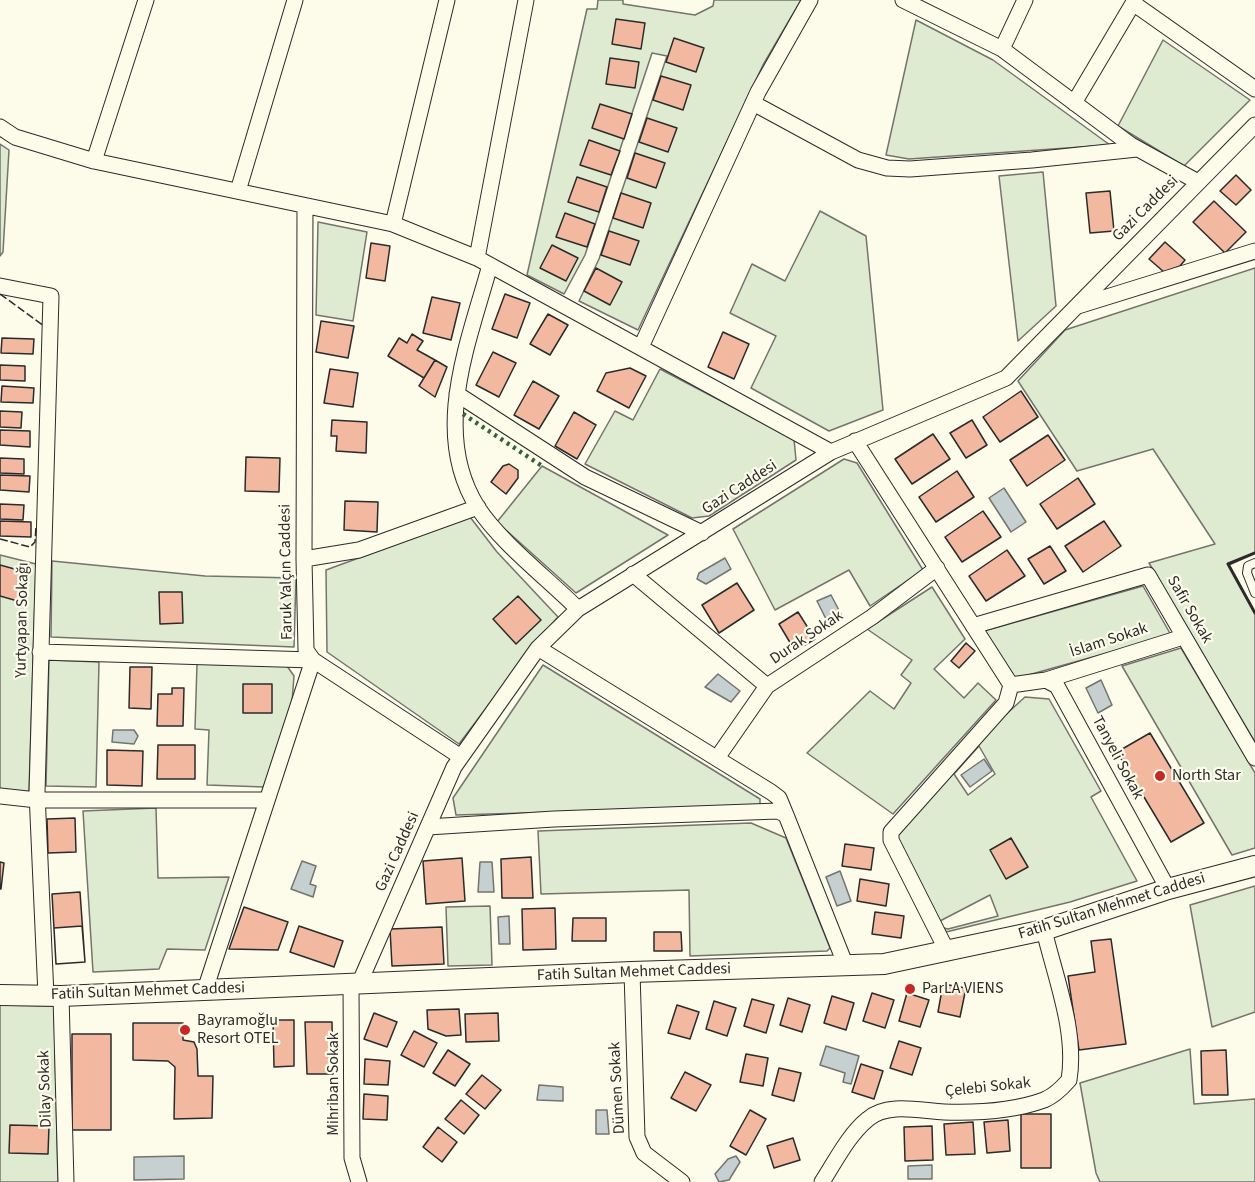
<!DOCTYPE html>
<meta charset="utf-8">
<style>
body{margin:0}
canvas{display:block;background:#fdfbea}
</style>
<canvas width="1255" height="1182"></canvas>
<script>
const context = document.querySelector('canvas').getContext('2d');
context.lineJoin = 'round';
function fill(path, color) {
  context.fillStyle = color;
  context.fill(path, 'evenodd');
}
function trace(path, color, width, dash) {
  context.strokeStyle = color;
  context.lineWidth = width;
  context.lineCap = dash ? 'butt' : 'round';
  context.setLineDash(dash || []);
  context.stroke(path);
}
function write(font, color, halo, rows, align = 'center') {
  context.font = font + ' "Source Sans 3",sans-serif';
  context.lineWidth = 4.5;
  context.setLineDash([]);
  context.textBaseline = 'middle';
  context.strokeStyle = halo;
  context.fillStyle = color;
  for (const [text, x, y, turn = 0] of rows) {
    context.save();
    context.translate(x, y);
    context.rotate((+turn || 0) * Math.PI / 180);
    context.textAlign = isNaN(turn) ? turn : align;
    if (halo) context.strokeText(text, 0, 0);
    context.fillText(text, 0, 0);
    context.restore();
  }
}
const green = new Path2D(`
 M598,0H623V4L695,15L713,6L714,0H801L763,65L638,330L579,301L599,259L667,56L652,53L585,255L564,294L527,275L587,9H597Z
 M916,20L993,60L1110,145L909,159L886,155Z
 M1163,40L1250,100L1184,166L1118,126Z
 M0,144L9,150L3,252L0,256Z
 M1043,172L1056,306L1018,341L999,176Z
 M820,211L866,236L883,410L829,431L751,388L776,336L730,313L752,264L785,281Z
 M318,222L367,232L353,321L316,315Z
 M1255,268V553L1229,565L1255,613V742L1149,563L1215,544L1153,449L1077,471L1018,381L1065,330Z
 M660,369L794,439L796,460L709,516L692,518L585,464L615,411L633,420Z
 M844,459L857,463L923,570L870,606L849,570L775,610L733,529Z
 M542,466L668,535L576,593L497,522Z
 M470,517L497,552L558,617L536,642L459,744L327,652L326,570Z
 M0,555L36,564L29,792L0,789Z
 M52,561L205,576L296,578L294,647L51,637Z
 M1143,586L1171,635L1014,679L984,631Z
 M932,587L965,639L934,669L964,698L978,683L996,700L893,814L807,753L870,691L894,709L911,683L901,675L912,660L867,629Z
 M1181,648L1255,773V848L1232,855L1122,666Z
 M49,660L99,662L96,787L46,786Z
 M197,664L287,666L294,676L292,702L265,787L207,785L209,730L195,729Z
 M543,665L760,799V806L456,815L453,798Z
 M1025,697L1049,699L1101,791L1091,797L1137,881L1070,902L946,932L944,928L948,929L998,916L990,895L940,921L895,839L978,740ZM979,746L995,774L968,795L954,774Z
 M156,808L158,878L229,877L205,950L167,949L159,969L93,972L83,811Z
 M751,823L786,838L830,948L827,951L690,956L689,890L541,894L538,831Z
 M1255,886V1012L1212,1027L1190,905Z
 M490,906L492,965L448,966L446,907Z
 M0,1005L54,1006L58,1182H0Z
 M1190,1049L1194,1104L1255,1099V1182H1100L1096,1173L1080,1083Z`);
const water = new Path2D(`
 M1004,488L1026,522L1011,532L989,498Z
 M725,558L731,569L706,584L697,579L699,573Z
 M831,595L842,616L828,623L817,601Z
 M718,674L740,691L731,702L705,687Z
 M1101,680L1112,705L1098,713L1086,688Z
 M113,730H134L138,736L134,744L112,742Z
 M984,759L992,771L970,787L961,775Z
 M302,861L316,866L310,884L316,886L313,897L291,889Z
 M480,862H492L494,892H478Z
 M840,871L851,901L837,906L826,877Z
 M509,916L510,944H499L498,917Z
 M826,1046L859,1056L851,1084L843,1082L845,1073L820,1065Z
 M539,1085L563,1087V1101L537,1100Z
 M596,1110H607L609,1134H596Z
 M184,1156V1179L134,1180V1157Z
 M736,1156L740,1162L729,1180L719,1182L715,1174L728,1159Z
 M932,1165V1179H908V1166Z`);
const building = new Path2D(`
 M616,19L645,23L641,49L612,44Z
 M674,38L704,48L696,72L666,62Z
 M610,58L639,62L635,88L606,84Z
 M661,76L691,85L683,110L653,100Z
 M600,104L632,114L624,139L592,128Z
 M647,118L677,128L668,152L639,142Z
 M589,140L620,151L611,175L580,165Z
 M635,153L665,163L656,188L627,178Z
 M1236,175L1251,190L1236,205L1220,191Z
 M577,177L607,187L599,212L568,202Z
 M1110,191L1114,231L1090,233L1086,193Z
 M621,193L651,203L643,228L613,218Z
 M1214,201L1246,232L1225,253L1193,222Z
 M565,213L595,224L587,247L556,237Z
 M609,231L639,241L630,265L601,255Z
 M1165,242L1185,260L1180,266L1164,272L1149,259Z
 M371,243L390,246L385,281L366,278Z
 M552,245L578,258L566,281L540,268Z
 M596,268L622,282L610,305L584,291Z
 M505,294L530,303L517,338L492,329Z
 M432,297L460,303L451,340L423,333Z
 M548,314L568,325L550,355L530,344Z
 M321,321L354,326L348,358L316,352Z
 M723,332L749,344L734,379L708,367Z
 M412,334L423,341L417,350L435,360L424,378L388,356L399,338L407,343Z
 M2,338L34,339L33,354L1,353Z
 M493,352L516,363L499,397L476,385Z
 M435,360L447,367L435,397L419,386Z
 M0,365L25,366V381L0,380Z
 M630,368L646,376L629,408L597,391L606,373Z
 M330,369L358,373L353,407L324,403Z
 M533,381L559,396L539,429L514,415Z
 M2,386L34,388L33,403L1,402Z
 M1021,391L1038,417L1000,442L983,417Z
 M0,411L22,412L21,428L0,427Z
 M574,412L596,425L577,459L555,446Z
 M332,420L367,422L366,453L336,451L337,436H331Z
 M972,420L987,445L966,458L950,433Z
 M0,430L30,431V447L0,445Z
 M933,434L950,459L912,484L895,459Z
 M1048,435L1065,460L1027,486L1010,460Z
 M246,457L280,458L279,492L245,491Z
 M0,458L24,459V474L0,473Z
 M509,464L518,470V478L506,494L491,482L503,466Z
 M957,471L974,497L936,522L919,497Z
 M0,475L30,476L29,492L0,490Z
 M1078,478L1095,504L1057,529L1040,504Z
 M345,501L378,502L377,532L344,530Z
 M0,504L24,505L23,520L0,519Z
 M983,511L1001,537L962,562L945,537Z
 M0,521L31,522V537L0,536Z
 M1104,521L1121,546L1083,572L1065,546Z
 M1050,546L1066,571L1044,584L1028,559Z
 M1007,550L1025,576L986,601L969,576Z
 M0,565L29,573L21,602L0,596Z
 M737,583L754,610L719,633L702,605Z
 M159,592H182L183,623L160,624Z
 M518,596L541,620L516,644L493,619Z
 M798,612L815,639L795,651L779,624Z
 M966,643L975,651L959,668L951,661Z
 M130,667H152L151,709L129,708Z
 M243,684H272V713H243Z
 M172,688H184L183,726H157L158,694H172Z
 M1150,733L1204,823L1171,842L1117,752Z
 M158,745H195V779H157Z
 M107,750L143,751L142,786L107,785Z
 M75,818L76,852L48,853L47,819Z
 M1011,838L1028,867L1006,879L990,850Z
 M845,844L874,848L871,870L842,866Z
 M531,857L533,898H502L501,859Z
 M462,858L465,901L426,904L423,861Z
 M0,862L4,863L1,889H0Z
 M860,879L889,884L886,906L857,901Z
 M80,892L85,962L56,964L52,894Z
 M244,907L288,922L278,950L229,949Z
 M555,908L556,949L523,950L522,909Z
 M875,912L904,916L901,938L872,934Z
 M573,918H606V941H572Z
 M82,926L85,962L56,964L54,928Z
 M299,926L343,941L334,967L290,952Z
 M442,927L444,964L392,966L390,929Z
 M654,932H681L682,951H654Z
 M1111,939L1126,1044L1079,1050L1068,976L1095,972L1091,941Z
 M943,984L966,988L960,1017L938,1012Z
 M872,993L894,1000L885,1028L863,1021Z
 M907,993L929,1000L920,1027L899,1021Z
 M832,996L854,1003L846,1030L824,1023Z
 M788,998L810,1005L802,1032L780,1025Z
 M752,999L774,1005L766,1033L744,1026Z
 M714,1001L736,1008L727,1036L706,1029Z
 M677,1005L699,1012L690,1039L668,1033Z
 M459,1009L461,1035L446,1036L428,1029L427,1010Z
 M374,1013L397,1022L387,1047L364,1039Z
 M498,1013L499,1041L466,1042L465,1014Z
 M273,1020H294V1066L274,1067Z
 M305,1022H332L333,1074H307Z
 M133,1023H183V1040L194,1042L197,1049L198,1076H213L212,1118L174,1119L175,1067L168,1061L133,1060Z
 M414,1031L437,1043L424,1067L401,1055Z
 M72,1034H111V1130H72Z
 M899,1041L921,1048L912,1075L890,1068Z
 M448,1050L470,1064L455,1086L433,1073Z
 M1226,1050L1228,1095H1202L1201,1051Z
 M746,1054L768,1058L763,1086L740,1082Z
 M365,1059L390,1061L388,1085L364,1084Z
 M861,1064L883,1071L874,1099L852,1092Z
 M779,1068L801,1073L794,1101L772,1095Z
 M685,1072L711,1085L696,1111L671,1098Z
 M482,1075L501,1090L485,1109L466,1094Z
 M364,1094L388,1096L387,1120L363,1119Z
 M461,1100L479,1115L464,1134L445,1119Z
 M750,1110L766,1119L746,1155L730,1146Z
 M1021,1114H1051V1168H1021Z
 M1008,1120L1010,1151L987,1153L984,1122Z
 M973,1122L975,1154L946,1155L944,1124Z
 M10,1125L49,1126L48,1154L9,1153Z
 M932,1126L933,1160L905,1161L904,1127Z
 M438,1127L457,1142L442,1162L423,1147Z
 M793,1138L800,1160L774,1168L767,1146Z`);
const service = new Path2D(`
 M1255,563L1248,566L1247,573L1255,593`);
const minor = new Path2D(`
 M903,0L1002,49L1131,145L1198,182
 M1133,3L1255,89
 M1002,49L1025,0
 M753,103L858,160L887,168L910,169L1032,160L1137,149
 M1074,103L1135,0
 M0,127L15,137L94,161L393,224L477,258L831,452
 M94,161L146,0
 M238,191L295,0
 M305,206L304,559L306,650L313,660
 M393,224L447,0
 M477,258L526,0
 M490,265C469,342 430,433 478,508C501,543 548,579 578,609
 M0,286L51,296L37,793L46,996
 M1078,306L1255,251
 M641,347L758,92L810,0
 M457,394L585,477L702,533
 M855,441L1011,685L1006,703L891,832V840L947,951
 M304,559L359,550L478,507
 M633,574L767,686
 M973,626L1148,575L1255,758
 M538,648L771,792L779,798L786,815
 M40,652L313,660L461,757
 M1046,680L1183,637
 M1011,685L1046,680L1057,686L1168,889
 M717,758L767,686L872,617L937,568
 M0,796L37,800H267
 M428,827L554,819L778,811L786,815L846,966
 M632,972L637,1137L644,1153L682,1182
 M359,984L454,767L538,648L578,609L831,452L1006,378L1255,125
 M351,985L352,1158L359,1182
 M205,990L313,660
 M61,996L66,1182
 M822,1182C835,1162 849,1134 868,1119C887,1102 921,1111 944,1112C975,1113 1014,1111 1044,1100C1054,1096 1062,1088 1069,1080C1077,1031 1055,977 1044,930`);
const tertiary = new Path2D(`
 M0,995L61,996L632,972L884,964L1044,930L1168,889L1255,866`);
const hedge = new Path2D(`
 M463,414L542,466`);
const fence = new Path2D(`
 M0,294L44,326
 M0,539L30,547L35,542L36,527`);
const wall = new Path2D(`
 M1255,553L1228,564L1255,613`);
const markers = [
 [1160,776,6,"#c62828"],
 [910,989,6,"#c62828"],
 [185,1030,6,"#c62828"]
];
const streetNames = [
 ["Gazi Caddesi",1146,209,-45],
 ["Gazi Caddesi",740,488,-33],
 ["Faruk Yalçın Caddesi",287,572,-91],
 ["Safir Sokak",1189,610,60],
 ["Yurtyapan Sokağı",23,620,-89],
 ["Durak Sokak",807,638,-34],
 ["İslam Sokak",1109,641,-18],
 ["Tanyeli Sokak",1117,758,62],
 ["Gazi Caddesi",398,852,-66],
 ["Fatih Sultan Mehmet Caddesi",1112,907,-17],
 ["Fatih Sultan Mehmet Caddesi",634,973,-2],
 ["Fatih Sultan Mehmet Caddesi",148,992,-2],
 ["Mihriban Sokak",334,1084,-90],
 ["Dümen Sokak",618,1088,-93],
 ["Çelebi Sokak",988,1088,-6],
 ["Dilay Sokak",46,1089,-92]
];
const poiNames = [
 ["North Star",1172,776],
 ["ParLA VIENS",922,989],
 ["Bayramoğlu",197,1021],
 ["Resort OTEL",197,1039]
];
fill(green, '#deebd1');
trace(green, '#74746e', 1.5);
fill(water, '#c7d0d0');
trace(water, '#74746e', 1.5);
fill(building, '#f2b8a0');
trace(building, '#2b2b2b', 1.5);
trace(service, '#2b2b2b', 10);
trace(minor, '#2b2b2b', 17);
trace(tertiary, '#2b2b2b', 22);
trace(service, '#fdfbea', 8);
trace(minor, '#fdfbea', 15);
trace(tertiary, '#fdfbea', 20);
trace(hedge, '#34623c', 4.5, [3, 4.5]);
trace(fence, '#2b2b2b', 1.5, [8, 3]);
trace(wall, '#2b2b2b', 3);
for (const [x, y, r, color] of markers) {
  const dot = new Path2D();
  dot.arc(x, y, r, 0, 2 * Math.PI);
  context.fillStyle = color;
  context.fill(dot);
  trace(dot, '#fdfbea', 2);
}
write('16px', '#2b2b2b', '#fdfbea', streetNames);
write('16px', '#2b2b2b', '#fdfbea', poiNames, 'left');
</script>
